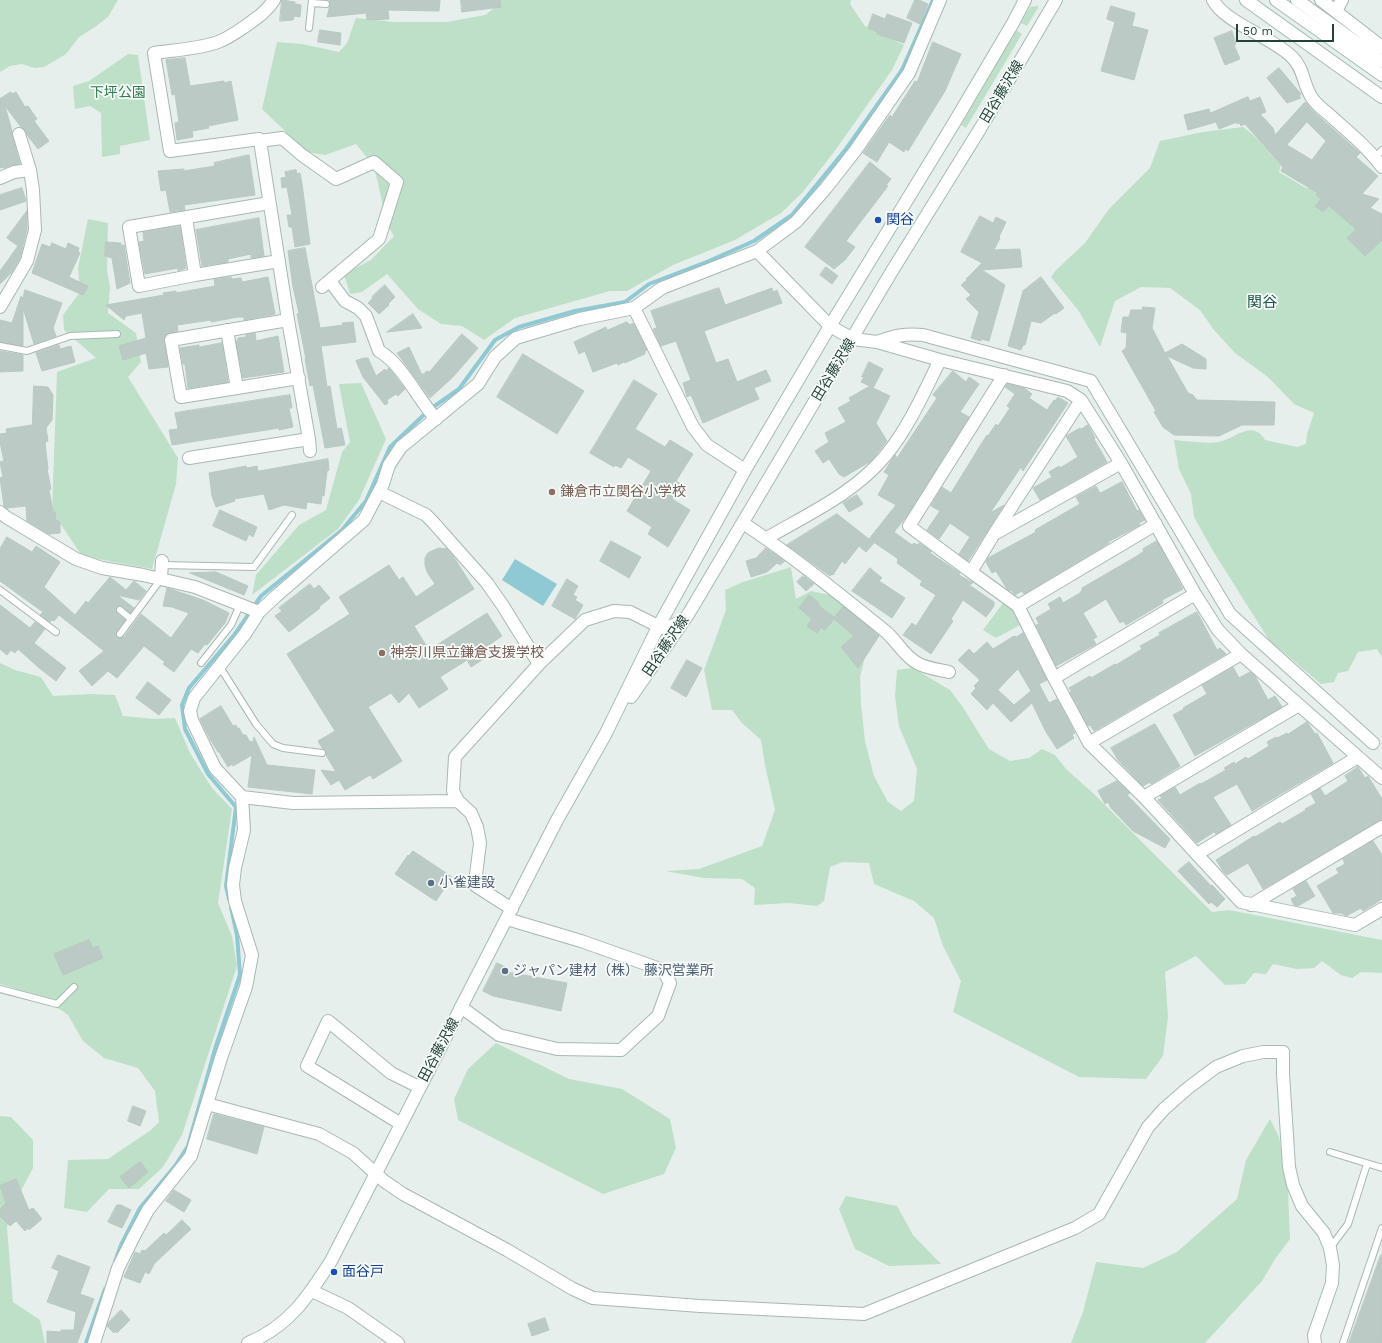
<!DOCTYPE html>
<meta charset="utf-8">
<style>
body{margin:0}
#map{position:relative;width:1382px;height:1343px;overflow:hidden;background:#e6efeb;font-family:"Work Sans",sans-serif}
canvas{display:block}
.scale{position:absolute;left:1236px;top:24px;width:98px;height:18px;box-sizing:border-box;border:2px solid #24423a;border-top:0;padding-left:5px;font-size:12px;line-height:14px;white-space:nowrap;color:#24423a;-webkit-text-stroke:3px #f7fbf9;paint-order:stroke}
</style>
<div id="map">
<canvas width="1382" height="1343"></canvas>
<div class="scale">50 m</div>
</div>
<script>
const context = document.querySelector('canvas').getContext('2d');
context.lineJoin = 'round';
function fill(path, color) {
  context.fillStyle = color;
  context.fill(path, 'evenodd');
}
function trace(path, color, width, dash) {
  context.strokeStyle = color;
  context.lineWidth = width;
  context.lineCap = dash ? 'butt' : 'round';
  context.setLineDash(dash || []);
  context.stroke(path);
}
function write(font, color, halo, rows, align = 'center') {
  context.font = font + ' "Work Sans","Noto Sans JP",sans-serif';
  context.lineWidth = 3.5;
  context.setLineDash([]);
  context.textBaseline = 'middle';
  context.strokeStyle = halo;
  context.fillStyle = color;
  for (const [text, x, y, turn = 0] of rows) {
    context.save();
    context.translate(x, y);
    context.rotate((+turn || 0) * Math.PI / 180);
    context.textAlign = isNaN(turn) ? turn : align;
    if (halo) context.strokeText(text, 0, 0);
    context.fillText(text, 0, 0);
    context.restore();
  }
}
const green = new Path2D(`
 M0,0H118L108,17L95,27L79,37L66,54L44,67L34,68L22,64L10,66L0,72Z
 M502,0H851L850,4L865,26L904,45L892,70L834,152L802,193L781,213L735,240L673,265L627,291H610L515,318L484,340L462,326L441,324L418,309L387,274L362,292L350,294L344,274L371,260L394,236L383,219L382,201L374,166L356,144L325,155L307,152L262,109L277,42L302,44L339,52L347,43L356,18L395,22H447L485,15L493,9L496,1Z
 M1038,6V8L1027,26L1021,23L1030,7Z
 M1016,30L1022,34L966,128L961,125Z
 M128,54L138,55L150,140L120,146V154L102,157L101,113L90,106L75,109L73,86L89,81Z
 M1243,127C1256,135 1269,153 1281,165L1279,172L1306,188L1316,187L1382,231V657L1377,649L1358,652L1348,671L1338,673L1334,682L1321,684L1269,640L1213,551L1194,517L1191,494L1179,469L1174,440C1186,441 1207,444 1218,442C1234,440 1252,418 1265,440L1297,447L1306,444L1307,434L1314,413L1294,404L1268,377L1235,353L1214,330L1200,310L1170,288L1141,287L1115,301L1100,347L1078,310L1051,277L1056,270L1085,243L1109,209L1150,168L1160,141L1203,132Z
 M88,219L108,223L107,270L110,287L108,313L136,333L141,362L128,377L178,458L176,484L152,569L82,556L52,511L57,372L96,358L64,330L63,315L80,292L78,268Z
 M361,383L386,439L359,500L338,529L252,595L256,575L299,525L326,510L342,452L350,442L339,384Z
 M791,567L796,599L811,591L830,595L872,628L860,677L861,704L865,741L874,776L888,802L901,811L914,801L917,769L899,726L895,696L897,670L913,668L950,690L962,706L989,749L1010,761L1029,758L1042,749L1055,755L1066,769L1093,793L1212,912L1229,910L1382,940V973L1361,972L1352,978L1341,975L1322,961L1314,968L1297,969L1273,964L1266,974L1254,973L1245,984L1225,985L1196,956L1165,972L1168,1017L1163,1056L1146,1079L1079,1077L953,1012L961,981L943,946L934,918L914,901L874,884L869,863L843,862L830,867L824,901L817,906L789,903L754,905L755,888L742,879L704,878L666,871L699,869L762,846L775,810L765,765L761,740L742,723L732,710H712L704,670L726,610L725,590L743,582Z
 M1003,603L1014,611L1020,625L996,638L983,630Z
 M0,663L15,670L41,677L53,696L90,694L115,695L123,716L154,719L175,718L190,753L212,788L232,809L218,903L232,936L237,966L182,1135L163,1167L139,1189H109L87,1212L64,1208L68,1160L108,1159L151,1130L159,1122L155,1091L138,1068L104,1058L83,1041L68,1015L61,1010L13,988L0,984Z
 M496,1043L569,1079L622,1089L670,1119L676,1148L664,1174L603,1194L458,1120L454,1099L468,1069Z
 M0,1116L11,1117L33,1140V1168L15,1202L7,1227L13,1302L40,1320L45,1343H0Z
 M1270,1119L1279,1137L1288,1191L1290,1239L1275,1259L1262,1281L1205,1343H1071L1083,1312L1096,1262L1143,1268L1177,1252L1237,1199L1246,1160Z
 M846,1196L897,1206L913,1235L941,1264L889,1266L855,1249L839,1209Z`);
const water = new Path2D(`
 M515,559L557,584L543,606L502,580Z`);
const stream = new Path2D(`
 M229,899L226,886L236,807L208,774L185,729L182,705L189,688L235,634L261,596L342,530L366,501L390,447L429,410L459,389L495,340L519,327L575,311L625,302L649,284L709,261L754,241L792,215L846,149L902,70L933,0
 M115,1262L121,1245L140,1208L175,1166L188,1146L215,1049L240,975L237,935L231,907
 M86,1343L105,1289`);
const building = new Path2D(`
 M282,0L295,2V4L301,5L300,17L294,16L293,20L280,21Z
 M330,0H440L439,11L388,10L389,19L367,20L366,13L327,17L330,5Z
 M461,0H500L501,7L462,12Z
 M915,0H919L928,4L920,24L907,18Z
 M1111,6L1135,13L1132,26L1148,30L1134,80L1101,71L1115,22L1107,19Z
 M873,14L885,19L887,14L912,23L904,43L877,34V32L868,28Z
 M320,30L341,33L340,45L318,42Z
 M1232,31L1236,44L1234,45L1240,59L1225,65L1214,38Z
 M933,42L961,54L945,91L908,151L905,149L904,152L889,142L877,162L863,153L890,115L892,117L915,81L917,82Z
 M185,58L190,86L224,81V83L231,81L238,120L208,126L209,128L192,131L193,137L177,140L175,123L179,122L175,94L172,95L166,60Z
 M1279,68L1301,94L1299,96L1301,98L1287,103L1267,78Z
 M11,92L12,94L16,92L25,107L28,106L37,119L34,121L49,141L38,149L27,135L24,129L21,127L5,106L12,131V136L20,164L11,165L4,168V167L0,168V99Z
 M1248,97L1250,101L1260,97L1266,112L1260,114L1273,128L1275,135L1305,102L1314,112L1360,153L1356,157L1378,176L1362,194L1379,199L1370,208L1382,214V240L1365,256L1347,238L1356,229L1329,206L1323,212L1315,206L1321,199L1316,195L1318,193L1281,171L1283,167L1245,124L1241,126L1240,123L1237,124V122L1219,129L1216,122L1188,130L1184,115L1209,109L1210,113ZM1307,122L1326,141L1312,160L1287,145Z
 M249,155L255,195L184,205L185,210L170,212L166,190L161,191L158,171L184,169V171L215,166L214,163Z
 M870,162L891,179L886,185L888,186L846,241L855,247L845,260L834,269L805,247Z
 M296,170L297,174L300,173L302,184L310,244L295,247L292,227H289L287,215H292L287,187L282,188L281,178L286,177L285,172Z
 M22,188L26,201L0,210V195Z
 M27,211V229L20,258L12,272L0,284V271L18,246L7,238Z
 M980,216L993,223L996,217L1006,222L999,237L1000,238L994,250L1020,249L1022,267L982,270L1005,285L989,341L981,339V341L971,338L979,312L966,299L971,295L961,285L967,280L966,279L982,263L961,252Z
 M259,218L264,256L251,258V254L228,259V262L202,266L196,230Z
 M180,226L186,268L178,271V268L145,274L139,242L144,241L143,232Z
 M106,242L121,243L120,245H124L130,283L117,289L112,258L105,256Z
 M52,243L66,249L68,243L79,248L78,252L80,253L69,277L88,286L83,295L32,273L42,244L50,247Z
 M305,248L320,328L343,325L342,323L353,322L356,342L321,346L327,387L330,386L337,429L341,428L342,431L345,445L325,448L313,385L310,386L305,359H306L297,314L299,313L293,287L288,251Z
 M826,267L838,276L832,284L820,275Z
 M231,277L232,279L241,278L242,282L268,277L275,314L244,320V317H238L211,322V320L177,325L178,331L167,334L164,338L168,367L149,369L146,353L123,360L119,346L146,338L142,313L126,316L124,320L106,305L164,295L163,293L176,291V293L215,286L214,279Z
 M1041,277L1064,308L1056,314L1055,313L1041,323L1031,321L1025,345H1023L1021,350L1008,346L1023,291Z
 M385,285L395,297L388,304L389,305L379,314L368,303L373,298L372,297Z
 M719,288L725,305L772,288L773,292L777,290L782,303L704,331L716,363L728,359L737,382L766,370L771,381L754,388L759,399L703,423L691,395L687,397L683,383L691,380L676,341L661,346L653,329L657,328L651,311Z
 M25,290L62,303L53,328L56,336L34,344L23,308V346L0,342V320L12,323L21,296L23,298Z
 M1143,307L1155,308L1152,328L1165,353L1182,344L1206,359V369L1193,368L1167,356L1188,393L1193,395L1197,400L1275,402L1274,425H1242L1219,436L1174,435L1163,427L1154,412L1156,411L1122,351L1126,348L1127,333L1121,332L1123,317H1129L1131,310H1142Z
 M413,314L422,328L387,332Z
 M627,322L630,325L633,323L647,350L645,351V354L625,363L624,362L618,365L617,363L593,372L585,351L579,354L574,342L606,327L607,330Z
 M255,333L256,341L278,336L284,372L243,378L236,341L238,340V338L246,337V335Z
 M462,334L478,348L453,377L430,398L397,353L409,347L422,375L427,371L429,372Z
 M222,343L228,382L188,388L185,364H183L180,348L199,345V347Z
 M59,345L60,349L71,346L75,362L42,371L36,353Z
 M0,351L23,355V371L0,372Z
 M523,354L584,391L557,434L497,397Z
 M364,358H368L376,376L385,369L386,371L389,368L405,389L398,396L396,394L387,400L388,403L385,405L363,377L356,361Z
 M869,362L883,369L873,388L890,396L876,423L887,441L871,461L844,477L839,474L829,459L823,463L815,451L829,442L825,433L846,422L838,408L851,401L849,398L870,386L861,382L864,377H862Z
 M953,371L966,382L969,377L979,384L960,412L969,417L906,517L894,532L912,545L914,543L917,545L919,543L931,551L930,553L960,573L959,575L973,583L969,585L994,602V606L986,617L963,600L951,619L953,621L931,654L903,635L912,623L916,626L936,595L920,585L922,581L897,563L898,560L897,558L869,539L896,505L878,495L889,475L884,472L895,455L897,458L937,398L933,395Z
 M634,380L657,394L635,429L665,447L670,440L693,454L676,481L681,484L672,499L690,510L668,547L648,534L652,527L627,511L651,471L628,457L621,468L615,465L614,467L590,453Z
 M1007,384L1024,388L1032,394L1029,398L1047,410L1054,400L1055,401L1058,397L1068,403L1023,471L1021,467L990,513L1004,505L968,561L959,554L970,537L950,523L939,539L927,530L940,511L931,506L942,487L951,493L980,446L987,435L988,436L996,424L998,426L1010,408L1007,406L1015,394L1005,387Z
 M34,386L48,387L53,395L52,420L46,428L48,441L45,442L48,469H47L51,489L49,490L53,512H55L56,519L60,522V533L49,534L27,521L26,506L7,508L4,506L0,478L3,477L0,462L4,461L0,442V434L7,433L6,429L32,425Z
 M290,395L292,408H289L293,427L279,430V428L172,445L169,430L178,429L175,413Z
 M1088,425L1095,438L1094,439L1107,462L1040,500L1033,488L1052,477L1049,472L1059,466L1060,468L1078,457L1066,436L1080,428L1081,429Z
 M328,459L329,470L327,471L324,496L322,495L321,504L307,502L306,509L284,505L269,510L264,494L234,499L235,501L216,507L212,496L209,473L246,466L247,468L257,466L258,471Z
 M1122,482L1137,511L1139,510L1145,520L1139,523L1140,525L1108,542L1109,543L1024,594L1022,591L1015,595L1011,590L1010,591L1007,589L996,571L992,573L986,562L988,558L1036,532L1035,530L1080,504L1076,497L1096,486L1100,493Z
 M857,495L863,504L849,512L843,503Z
 M220,510L257,527L253,537L249,534L246,541L213,526Z
 M837,514L874,543L866,552L859,546L845,564L842,561L833,575L832,574L830,576L787,545Z
 M7,537L32,552L36,546L60,562L44,587L75,615L86,601L88,603L110,577L126,590L134,581L146,591L139,600L117,595L134,608L130,613L121,606L116,607V612L125,620L116,633V636L119,638L124,637L141,614L171,638L189,613L172,607L163,606L167,588L203,600L229,613L225,623L207,645L205,644L198,653L191,649L174,672L163,664L165,662L144,646L117,678L108,671L92,686L79,671L104,651L59,615L54,621L52,620L50,622L40,615L43,612L0,581V549Z
 M611,541L641,557L629,578L600,561Z
 M1157,541L1183,589L1162,600L1163,603L1126,625L1123,621L1120,623L1106,599L1083,613L1097,637L1093,639L1096,644L1056,666L1036,625L1039,624L1036,618L1051,609L1048,604L1060,597L1063,603L1080,593L1082,590V588L1137,556L1144,551L1143,549Z
 M439,548L447,549L453,556L474,589L414,626L429,650L487,613L502,636L480,651L485,658L471,667L467,660L440,677L448,689L419,708L409,693L399,703L391,693L368,707L402,761L373,779L370,775L345,790L339,780L331,785L321,770L336,772L326,755V751L322,748L318,741L335,731L287,654L350,614L339,597L389,565L399,580L403,577L416,597L435,584L427,572L425,565V558L428,553Z
 M766,548L785,561L780,565L777,563L767,572L751,577L746,561L756,558Z
 M870,568L882,578L879,581L905,598L892,618L852,591Z
 M216,572L248,586L244,595L190,573Z
 M803,576L814,584L806,591L797,582Z
 M567,579L578,586L573,595L577,597L575,600L583,605L575,619L552,606Z
 M310,584L314,589L319,585L330,598L319,607L320,608L289,632L275,616L282,611L279,608Z
 M809,595L819,603L818,605L834,617L843,607L879,636L858,668L841,647L854,636L834,619L825,630L821,627L817,633L807,626L812,619L799,608Z
 M0,605L30,628L35,622L45,629L34,643L66,668L56,681L38,667L18,649L15,653L11,650L7,655L0,649Z
 M1197,612L1217,650L1220,648L1226,654L1094,731L1090,725L1088,726L1070,692H1072L1069,688L1090,676L1091,678L1115,664L1116,665L1142,649L1140,646L1160,635L1159,633Z
 M1023,633L1047,680L1039,684L1049,703L1057,699L1075,733L1072,735L1074,738L1057,749L1046,732L1032,703L1011,722L993,703L987,710L971,694L976,688L974,686L980,680L958,660L969,649L974,654L987,642L993,649L1014,636L1016,637ZM1018,669L1031,691L1014,705L998,690Z
 M687,660L702,668L686,697L671,688Z
 M1233,667L1239,678L1250,672L1255,676L1268,700L1275,696L1282,707L1195,756L1173,715L1184,709L1183,708L1207,694L1202,685Z
 M148,682L171,700L159,715L136,698Z
 M221,706L233,726L236,725L237,728H239L243,735H246L250,742L252,741L253,743L254,737L267,765L315,770L312,794L248,787L252,755L233,766L232,764L228,767L219,752H218L210,739L200,719Z
 M1307,722L1315,734L1317,733L1333,763L1252,811L1237,784L1213,797L1231,825L1216,834L1214,832L1197,843L1158,800L1162,798L1160,796L1175,787L1180,795L1200,783L1201,784L1226,770L1224,768L1234,762L1235,764L1246,757L1248,759L1269,746L1267,742L1276,737L1277,738L1287,733L1288,734Z
 M1155,724L1180,766L1151,784L1150,782L1143,786L1118,760L1111,748Z
 M1358,767L1365,778L1368,776L1382,799V819L1263,889L1248,863L1227,875L1223,871L1216,860L1254,836L1255,837L1280,822L1282,824L1306,810L1305,809L1316,803L1311,794L1320,788L1325,796L1348,781L1345,776Z
 M1117,781L1130,793L1127,795L1170,839L1165,848L1133,831L1111,808L1108,802L1105,804L1098,791Z
 M1373,841L1382,855V899L1363,911L1361,908L1346,916L1341,913H1333L1317,886L1339,873L1336,869L1345,864L1343,859Z
 M413,851L452,877L436,901L395,874L408,855L409,856Z
 M1189,862L1211,886L1212,885L1225,899L1217,907L1211,902L1209,904L1178,871Z
 M1306,881L1315,896L1298,906L1294,905L1291,899L1297,896L1293,889Z
 M89,940L93,948L98,946L103,958L63,975L54,954Z
 M497,963L508,968L507,972L567,983L561,1011L493,996L483,991Z
 M133,1106L146,1111L140,1126L128,1121Z
 M214,1114L264,1127L257,1154L207,1139Z
 M140,1162L148,1172L129,1188L120,1177Z
 M16,1179L29,1210L33,1208L42,1219L29,1230L28,1228L25,1231L16,1221L10,1226L0,1216V1209L6,1203L0,1186Z
 M174,1190L191,1200L184,1212L166,1201Z
 M117,1205H121L131,1210L122,1228L108,1222Z
 M182,1220L191,1229L154,1264L149,1274L145,1272L140,1283L124,1277L135,1252L140,1254L142,1250L145,1251L164,1233L166,1235Z
 M58,1255L90,1267L80,1294L94,1299L77,1343H47V1331L61,1332V1330H74L76,1312L47,1302L59,1271L52,1268Z
 M1381,1255H1382V1343H1349Z
 M121,1310L130,1320L117,1333L115,1331L114,1333L107,1326L108,1323Z
 M545,1318L549,1330L532,1336L528,1324Z`);
const lane = new Path2D(`
 M312,3L326,4
 M309,28L312,0
 M1375,158L1382,150
 M0,346L27,351L70,336L117,334
 M162,565L254,567L292,515
 M0,590L56,632
 M120,610L131,619
 M120,634L161,579
 M201,663L231,625L240,605
 M220,667L256,724L273,744L283,748L322,753
 M0,989L57,1004L74,987
 M1330,1152L1382,1168
 M1330,1248L1348,1224L1367,1164
 M1343,1343L1382,1228`);
const street = new Path2D(`
 M1213,0C1225,23 1272,37 1292,57C1304,68 1303,85 1312,98C1317,106 1327,112 1334,119C1351,134 1369,149 1382,167
 M1336,11L1342,0
 M260,141L282,138L302,155L336,179L374,162L397,182L379,239L322,287
 M0,178L14,172L30,170
 M269,203L129,227L139,286L195,275L279,261
 M186,218L195,275
 M757,251L830,326L853,339L877,342L940,360L1067,391L1081,400L1121,463L1195,594L1218,630L1241,654L1382,778
 M330,281L345,301L358,308L366,316L379,351C402,364 418,399 436,419
 M0,307L27,261L35,230L33,190L30,170L19,134
 M634,308L693,427L707,445L745,470
 M288,320L171,340L181,397L299,378
 M227,330L237,388
 M877,342C894,336 905,333 923,335L1091,381L1230,614L1373,743
 M1081,400L994,534L971,572L1018,606L1054,678L1089,743L1144,797L1241,902L1355,925L1382,909
 M309,439L310,451
 M189,458L309,439L288,320L260,141L259,139L170,151L154,53C174,50 199,49 218,42C229,38 238,31 247,25C258,17 267,11 274,0
 M379,492L426,515L432,521L487,583L503,606L539,664
 M0,512L6,517L76,559L102,568L143,575L195,587L259,612
 M743,523C793,556 839,594 885,631C897,641 904,656 917,663C925,668 940,670 949,672
 M996,533L1121,463
 M767,538C808,514 855,493 886,455C909,427 924,392 940,360
 M971,572L909,526L1004,375
 M161,579L162,561
 M1018,606L1156,524
 M1054,678L1195,594
 M1089,743L1241,654
 M242,797L293,803L458,801
 M1144,797L1299,705
 M1197,854L1358,757
 M1251,905L1382,827
 M512,909L476,886V875L480,843L477,827L471,813L458,801L453,791L455,757L539,664L585,620L614,611L630,612L662,628L669,627L682,621
 M461,1007L499,1035L557,1049L621,1050L658,1016L670,983L663,970L581,941L507,919
 M207,1104L319,1134L353,1153L384,1181L403,1194L507,1250L573,1289L593,1298L700,1306L864,1314L1075,1228L1099,1214L1148,1127L1164,1109L1188,1088L1216,1067L1243,1056L1263,1052H1283
 M401,1124L307,1066L328,1021L391,1073L419,1087
 M312,1291L348,1308L398,1343
 M94,1343L118,1268L133,1238L148,1210L191,1156L221,1058L246,987L252,955L235,901L233,885L235,868L244,830L242,797L215,768L192,720L190,711L194,698L245,634L259,612L275,597L364,520L383,484L389,465L401,447L478,384L495,357L516,338L580,319L634,308L662,288L757,251L796,222L826,188L855,151L909,73L940,0`);
const secondary = new Path2D(`
 M1246,0L1382,97
 M1276,0L1382,75
 M1297,0L1382,61
 M1321,0L1382,47
 M631,697L689,613L892,271L980,129L1056,0
 M1283,1052V1074L1289,1167L1293,1185L1302,1206L1324,1233L1330,1248L1333,1265L1332,1283L1314,1335L1315,1343
 M248,1343C289,1326 308,1297 331,1261L557,820L605,735L658,627L745,470L830,326L954,123L1013,23L1025,0`);
const markers = [
 [878,220,4,"#1a4fb4"],
 [552,492,4,"#8d6e63"],
 [382,653,4,"#8d6e63"],
 [431,883,4,"#5c6f8a"],
 [505,971,4,"#5c6f8a"],
 [334,1272,4,"#1a4fb4"]
];
const streetNames = [
 ["田谷藤沢線",1002,92,-59],
 ["田谷藤沢線",834,370,-59],
 ["田谷藤沢線",666,646,-56],
 ["田谷藤沢線",439,1050,-62]
];
const parkNames = [
 ["下坪公園",118,93]
];
const transitNames = [
 ["関谷",886,220],
 ["面谷戸",342,1272]
];
const educationNames = [
 ["鎌倉市立関谷小学校",560,492],
 ["神奈川県立鎌倉支援学校",390,653]
];
const serviceNames = [
 ["小雀建設",439,883],
 ["ジャパン建材（株） 藤沢営業所",513,971]
];
const neighbourhoodNames = [
 ["関谷",1262,303]
];
fill(green, '#bfe0c8');
fill(water, '#8ec9d4');
trace(stream, '#8ec9d4', 4);
fill(building, '#bbcac4');
trace(building, '#b8c9c2', 1);
trace(lane, '#a8b8b2', 8);
trace(street, '#a8b8b2', 14);
trace(secondary, '#a4bbb3', 14);
trace(lane, '#fff', 6);
trace(street, '#fff', 12);
trace(secondary, '#fff', 12);
for (const [x, y, r, color] of markers) {
  const dot = new Path2D();
  dot.arc(x, y, r, 0, 2 * Math.PI);
  context.fillStyle = color;
  context.fill(dot);
  trace(dot, '#f7fbf9', 1.5);
}
write('14px', '#24423a', '#f7fbf9', streetNames);
write('14px', '#2d7a4b', '#f7fbf9', parkNames);
write('14px', '#164399', '#f7fbf9', transitNames, 'left');
write('14px', '#785e54', '#f7fbf9', educationNames, 'left');
write('14px', '#4e5e75', '#f7fbf9', serviceNames, 'left');
write('15px', '#1f5548', '#f7fbf9', neighbourhoodNames);
</script>
